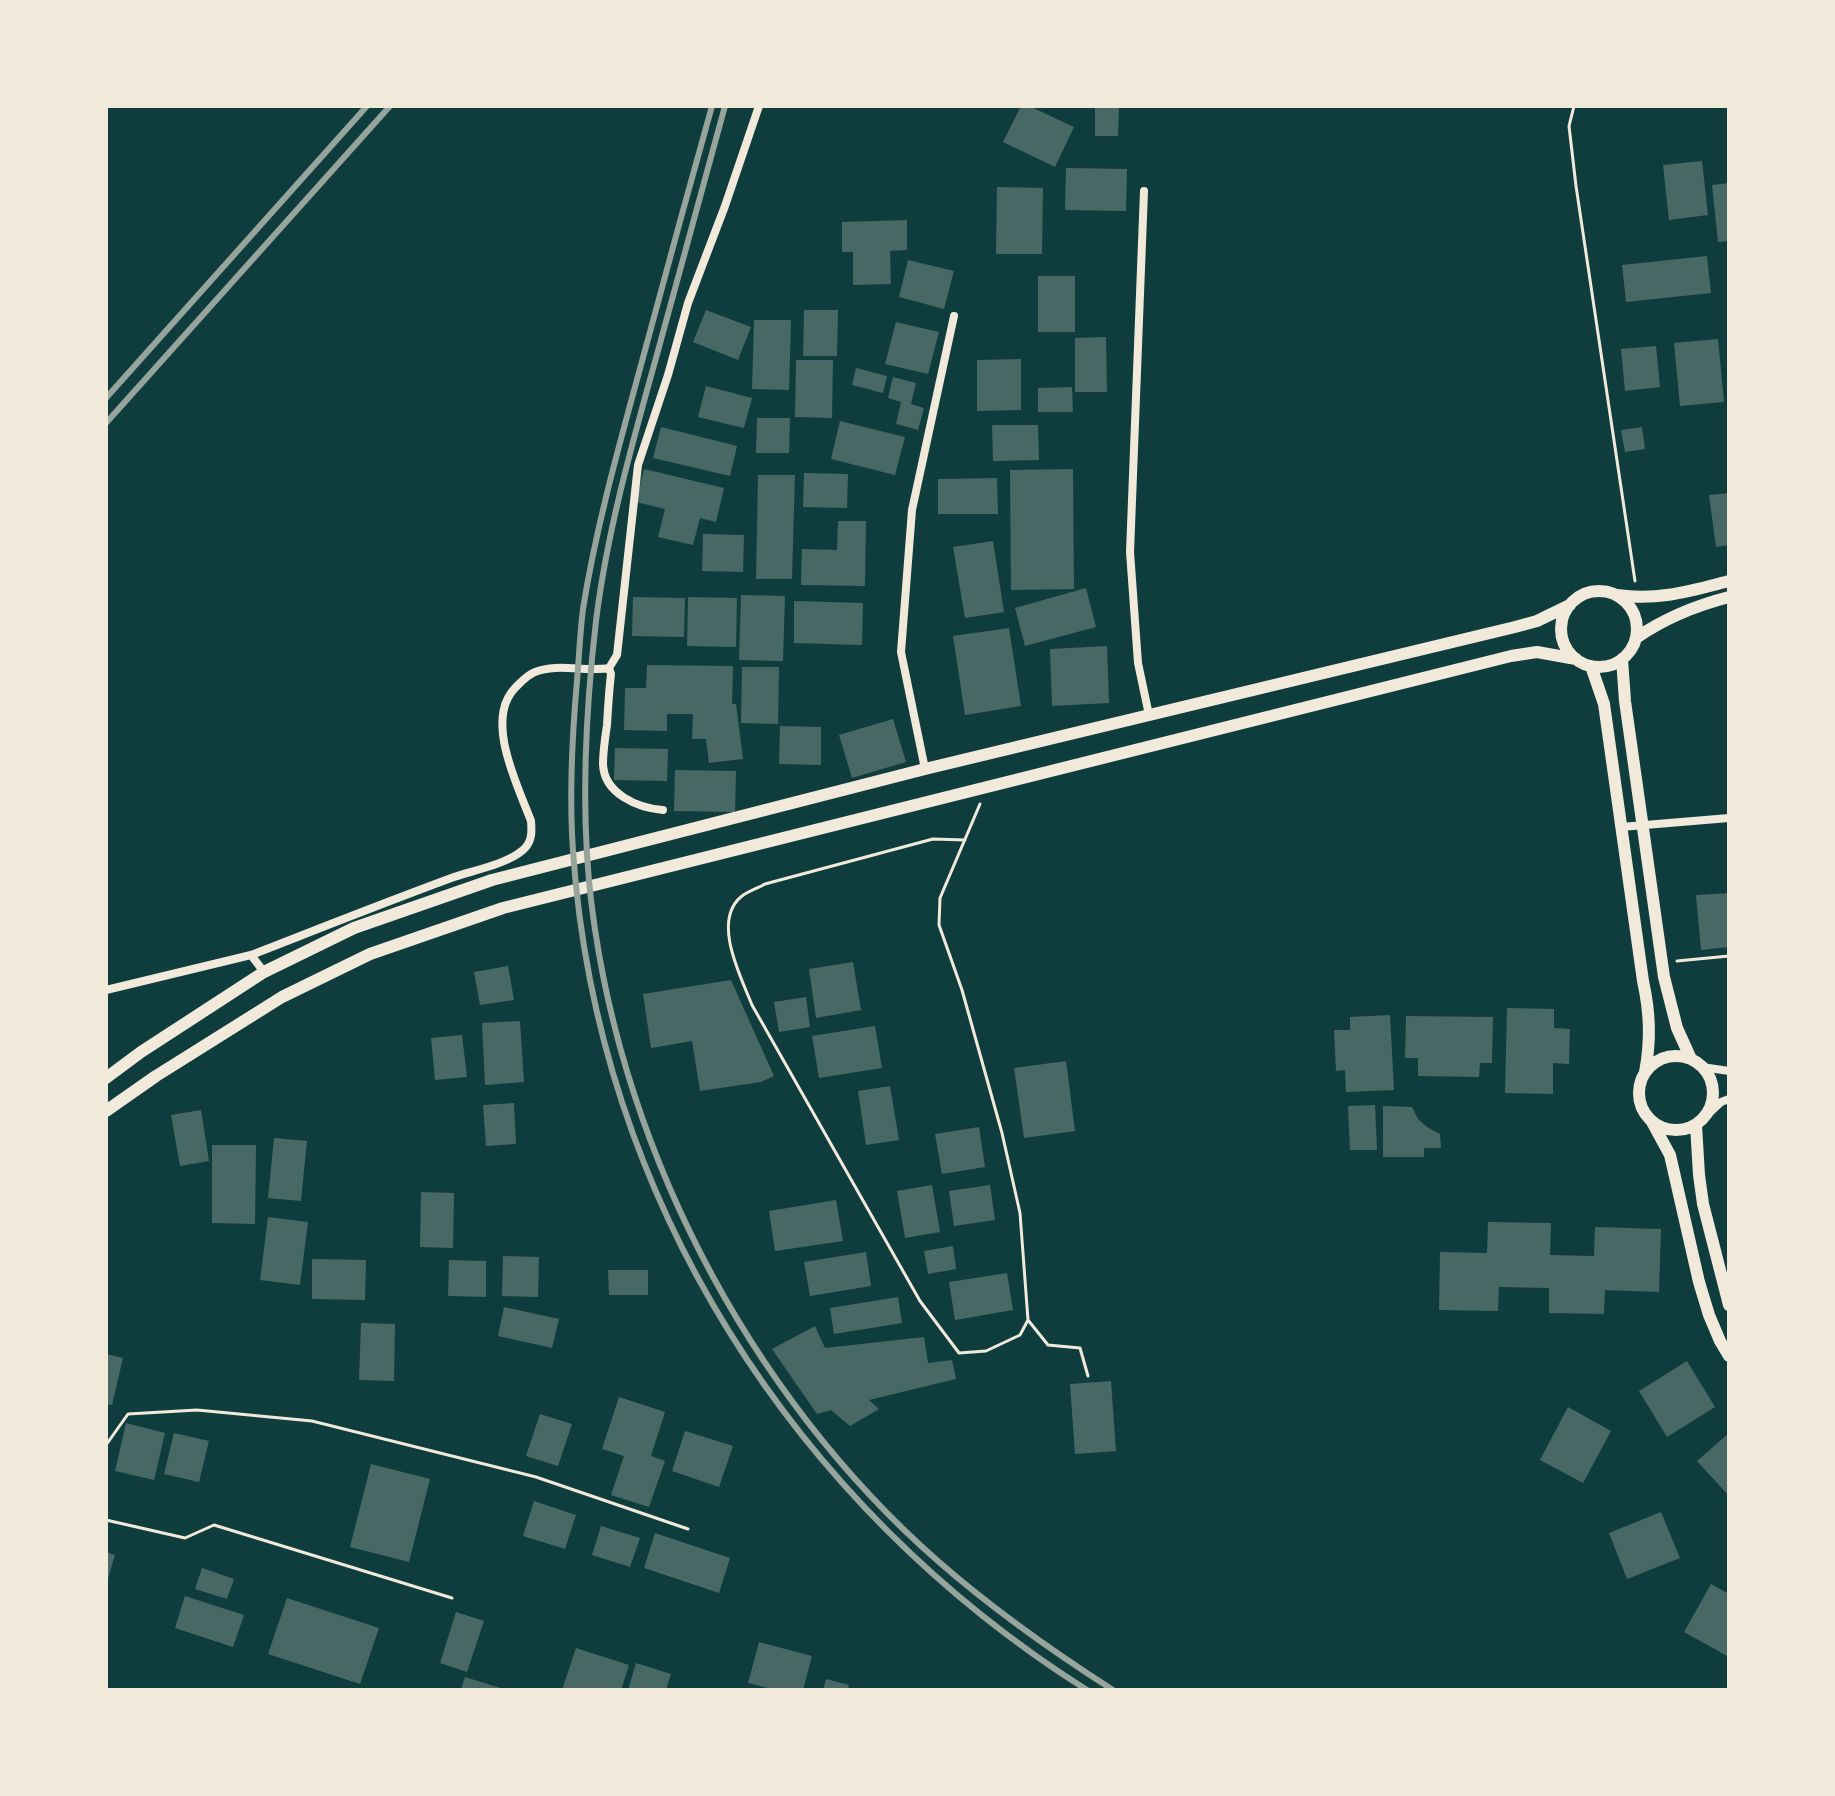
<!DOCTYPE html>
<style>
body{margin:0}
#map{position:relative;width:1835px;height:1796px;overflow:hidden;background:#0f3d3e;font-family:"Varela Round",sans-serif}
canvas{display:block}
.frame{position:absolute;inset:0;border:108px solid #f1e9da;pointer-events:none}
</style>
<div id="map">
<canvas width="1835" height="1796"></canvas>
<div class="frame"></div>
</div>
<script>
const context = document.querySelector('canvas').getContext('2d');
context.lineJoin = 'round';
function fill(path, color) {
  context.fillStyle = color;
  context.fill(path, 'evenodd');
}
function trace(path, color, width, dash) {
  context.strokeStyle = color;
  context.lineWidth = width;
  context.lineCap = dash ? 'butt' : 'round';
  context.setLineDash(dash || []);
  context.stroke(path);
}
const building = new Path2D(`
 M1021,106H1029L1074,127L1055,167L1003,142Z
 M1095,106H1119L1118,136H1095Z
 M1702,161L1708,215L1669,220L1663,165Z
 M1066,168L1127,169L1126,211L1065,210Z
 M1729,183V241L1718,242L1712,185Z
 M997,187L1043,188L1042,254H996Z
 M907,220V250L890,251L891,284L853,285V252H842V222Z
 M1707,256L1711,293L1626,302L1622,265Z
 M908,260L954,271L944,309L899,297Z
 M1038,276H1075V332H1038Z
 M706,310L751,327L738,360L693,342Z
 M804,310H838L837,356H803Z
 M754,320H791L789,390L752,389Z
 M896,322L939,332L928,374L885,364Z
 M1106,337L1107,392H1075V338Z
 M1718,339L1724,402L1680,406L1674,343Z
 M1656,346L1660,387L1625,391L1621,349Z
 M1021,359V410L977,411V360Z
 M796,360H833L832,418L795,417Z
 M856,368L887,376L883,393L852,385Z
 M893,377L916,383L911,404L924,408L918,430L896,424L901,402L888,398Z
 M706,386L752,398L744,428L698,417Z
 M1072,387L1073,412H1038V388Z
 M757,418H790L789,453H756Z
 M840,421L905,437L895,475L831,459Z
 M992,425H1038L1039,460L993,461Z
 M661,427L737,446L730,476L653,458Z
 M1642,427L1645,449L1625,452L1621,430Z
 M644,469L724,488L716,522L700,518L693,545L658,537L665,509L636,502Z
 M1073,469L1074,589L1011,590L1010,470Z
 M804,473L848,474L847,508L803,507Z
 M758,475H795L792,579H756Z
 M997,478L998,514H938V479Z
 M1729,493V545L1716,547L1709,495Z
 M838,521H866L865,586L801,585L802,549L837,550Z
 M703,534L744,535L743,572L702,571Z
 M993,541L1004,612L965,618L953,547Z
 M1086,588L1096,627L1025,646L1015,608Z
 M741,595L785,596L783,661L739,660Z
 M633,597L685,598L684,637L632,636Z
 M688,597L737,598L736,647L687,646Z
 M794,601L863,603L862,645L794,643Z
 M1009,628L1021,706L965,715L953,636Z
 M1107,646L1109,703L1052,706L1050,649Z
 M647,665L733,666L732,704H736L743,759L709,763L706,739H692L693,714H667V731L624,730L625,688H646Z
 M742,667H779L778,724L741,723Z
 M893,719L906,762L852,778L839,735Z
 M780,726L821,727V765L779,764Z
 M615,748L668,749L667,781L614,780Z
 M675,770L736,771L735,812L674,811Z
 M1729,893V947L1701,950L1696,895Z
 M853,962L861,1010L816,1018L809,969Z
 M508,966L514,1000L480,1005L474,972Z
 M731,980L774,1076L761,1082L700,1091L692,1041L651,1048L643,994Z
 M806,997L810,1027L779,1032L774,1002Z
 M1507,1008L1554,1009V1028L1570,1029L1569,1064L1553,1063V1094L1505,1093Z
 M1390,1015L1394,1090L1346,1092L1345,1070L1336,1071L1334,1030H1350V1017Z
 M1406,1016L1493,1017L1492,1063H1480L1479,1077L1418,1076V1058H1405Z
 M520,1021L524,1082L485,1085L482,1023Z
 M875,1026L882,1068L819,1078L812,1036Z
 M462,1035L467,1077L435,1080L431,1038Z
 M1066,1061L1075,1131L1024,1138L1014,1068Z
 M890,1086L899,1140L866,1145L858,1091Z
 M514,1103L516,1144L486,1146L483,1105Z
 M1375,1105L1377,1150H1350L1348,1106Z
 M1383,1106L1412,1107L1418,1119L1427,1127L1440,1134L1441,1148H1424V1157H1383Z
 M201,1110L209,1161L180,1166L171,1115Z
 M979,1127L985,1167L942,1174L935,1134Z
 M274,1138L307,1141L301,1201L268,1198Z
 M212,1145H256L255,1224L212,1223Z
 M932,1185L940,1232L905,1238L897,1191Z
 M990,1185L995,1220L954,1226L949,1191Z
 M421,1192L454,1193L453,1248L420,1247Z
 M836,1200L843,1241L775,1251L769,1211Z
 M268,1217L308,1222L300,1285L260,1280Z
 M1488,1222L1551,1223L1550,1255L1594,1256L1595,1227L1661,1229L1659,1292L1605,1290L1604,1314L1549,1313V1288L1499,1287L1498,1311L1439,1310L1440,1252L1487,1253Z
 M953,1246L956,1269L928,1274L924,1251Z
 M866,1252L871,1286L810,1296L804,1262Z
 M503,1256L539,1257L538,1297L502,1296Z
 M312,1259L366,1260L365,1300L312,1299Z
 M449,1260L486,1261V1297L448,1296Z
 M608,1270H648V1295H609Z
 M1007,1273L1013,1310L955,1320L949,1282Z
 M898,1297L902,1323L834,1334L830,1308Z
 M504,1307L559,1319L552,1348L498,1336Z
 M361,1323L395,1324L394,1381L359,1380Z
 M815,1326L825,1348L924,1337L928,1363L952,1360L956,1379L869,1400L879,1409L850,1426L831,1410L817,1414L772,1349Z
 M106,1354L123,1358L112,1405L106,1404Z
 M1687,1361L1715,1407L1667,1437L1639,1391Z
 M1111,1381L1116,1451L1075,1454L1070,1384Z
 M619,1397L665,1412L651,1456L665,1461L649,1507L611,1495L624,1456L602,1449Z
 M1568,1407L1611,1431L1583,1483L1540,1460Z
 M540,1414L572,1424L558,1466L526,1456Z
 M126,1423L165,1433L154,1480L115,1471Z
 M685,1431L733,1446L719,1487L672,1471Z
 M174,1433L209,1441L199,1482L164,1474Z
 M1729,1433V1496L1697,1461Z
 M371,1464L430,1479L409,1562L350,1547Z
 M534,1501L576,1515L565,1549L523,1536Z
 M1661,1512L1680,1558L1627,1579L1609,1533Z
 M601,1526L640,1538L630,1567L592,1555Z
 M655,1533L730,1558L719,1593L644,1568Z
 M106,1552L115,1555L107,1582H106Z
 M202,1568L234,1579L227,1599L195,1589Z
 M1711,1584L1729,1594V1657L1684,1632Z
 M185,1596L244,1615L233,1647L175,1628Z
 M287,1598L379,1628L360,1684L268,1654Z
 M456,1612L484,1621L467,1672L440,1663Z
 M759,1642L812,1656L803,1690H776L748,1683Z
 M576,1648L629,1665L621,1690H562Z
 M636,1663L671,1674L666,1690H628Z
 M465,1677L504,1689V1690H461Z
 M826,1679L849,1685L848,1690H823Z`);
const path = new Path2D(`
 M1574,106L1569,126L1576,186L1635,581
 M980,804L940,898L939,925L962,990L1002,1133L1020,1213L1028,1320L1048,1345L1080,1348L1088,1376
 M965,840L933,839L765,884C758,888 749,891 742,896C711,920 741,977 752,1005L920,1301L959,1353L986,1351L1020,1335L1028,1320
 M1677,961L1729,956
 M106,1445L128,1414L197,1410L312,1421L536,1477L688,1529
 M106,1520L185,1538L214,1525L452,1598`);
const minor = new Path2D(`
 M1144,191L1130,552L1138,663L1149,715
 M609,668L611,674C609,691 608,708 607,725C605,738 603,751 603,764C604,794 638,808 663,810
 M925,769L901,652L912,510L954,316
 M1621,827L1729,818
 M251,955C318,929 386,902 454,877C475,870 507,864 523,850C532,842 532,833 531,821C518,786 484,720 515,688C521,682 527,675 535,672C557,663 585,672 609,668L617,655L638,465L668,375L688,303L725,206L759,106
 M106,990L251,955L264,972
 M1702,1067L1729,1071
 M1707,1115L1721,1102L1729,1099`);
const tertiary = new Path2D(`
 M1561 629a38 38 0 1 1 76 0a38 38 0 1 1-76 0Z
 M1617,595C1658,601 1690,591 1729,581
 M1636,638C1665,618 1694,606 1729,597
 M1622,659L1625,701L1664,977L1677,1028L1691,1059
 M1591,666L1604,704L1643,981C1650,1013 1651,1040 1645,1072
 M1639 1093a37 37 0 1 1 74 0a37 37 0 1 1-74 0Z
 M106,1078L141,1052L264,972L354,928L492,880L925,769L1515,627L1537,621L1570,605
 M106,1111L156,1076L282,997L370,954L503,908L1511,656L1537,652L1576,659
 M1652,1122L1670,1155L1699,1282L1709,1315L1720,1341L1729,1356
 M1696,1125L1699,1175L1703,1204L1729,1305`);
const rail = new Path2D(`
 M712,106C688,192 664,279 641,365C619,446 596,527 583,609C580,633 579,657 577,681C572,737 569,794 573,851C597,1199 794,1505 1087,1690
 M725,106C702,190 679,274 656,358C632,444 607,532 596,621C586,707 581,794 589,881C614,1137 746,1393 939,1562C994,1610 1052,1651 1113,1690
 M106,398L367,106
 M106,423L390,106`);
fill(building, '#486865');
trace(path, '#f1e9da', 3);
trace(minor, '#f1e9da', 8);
trace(tertiary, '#f1e9da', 12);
trace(rail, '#97a49c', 6);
</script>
